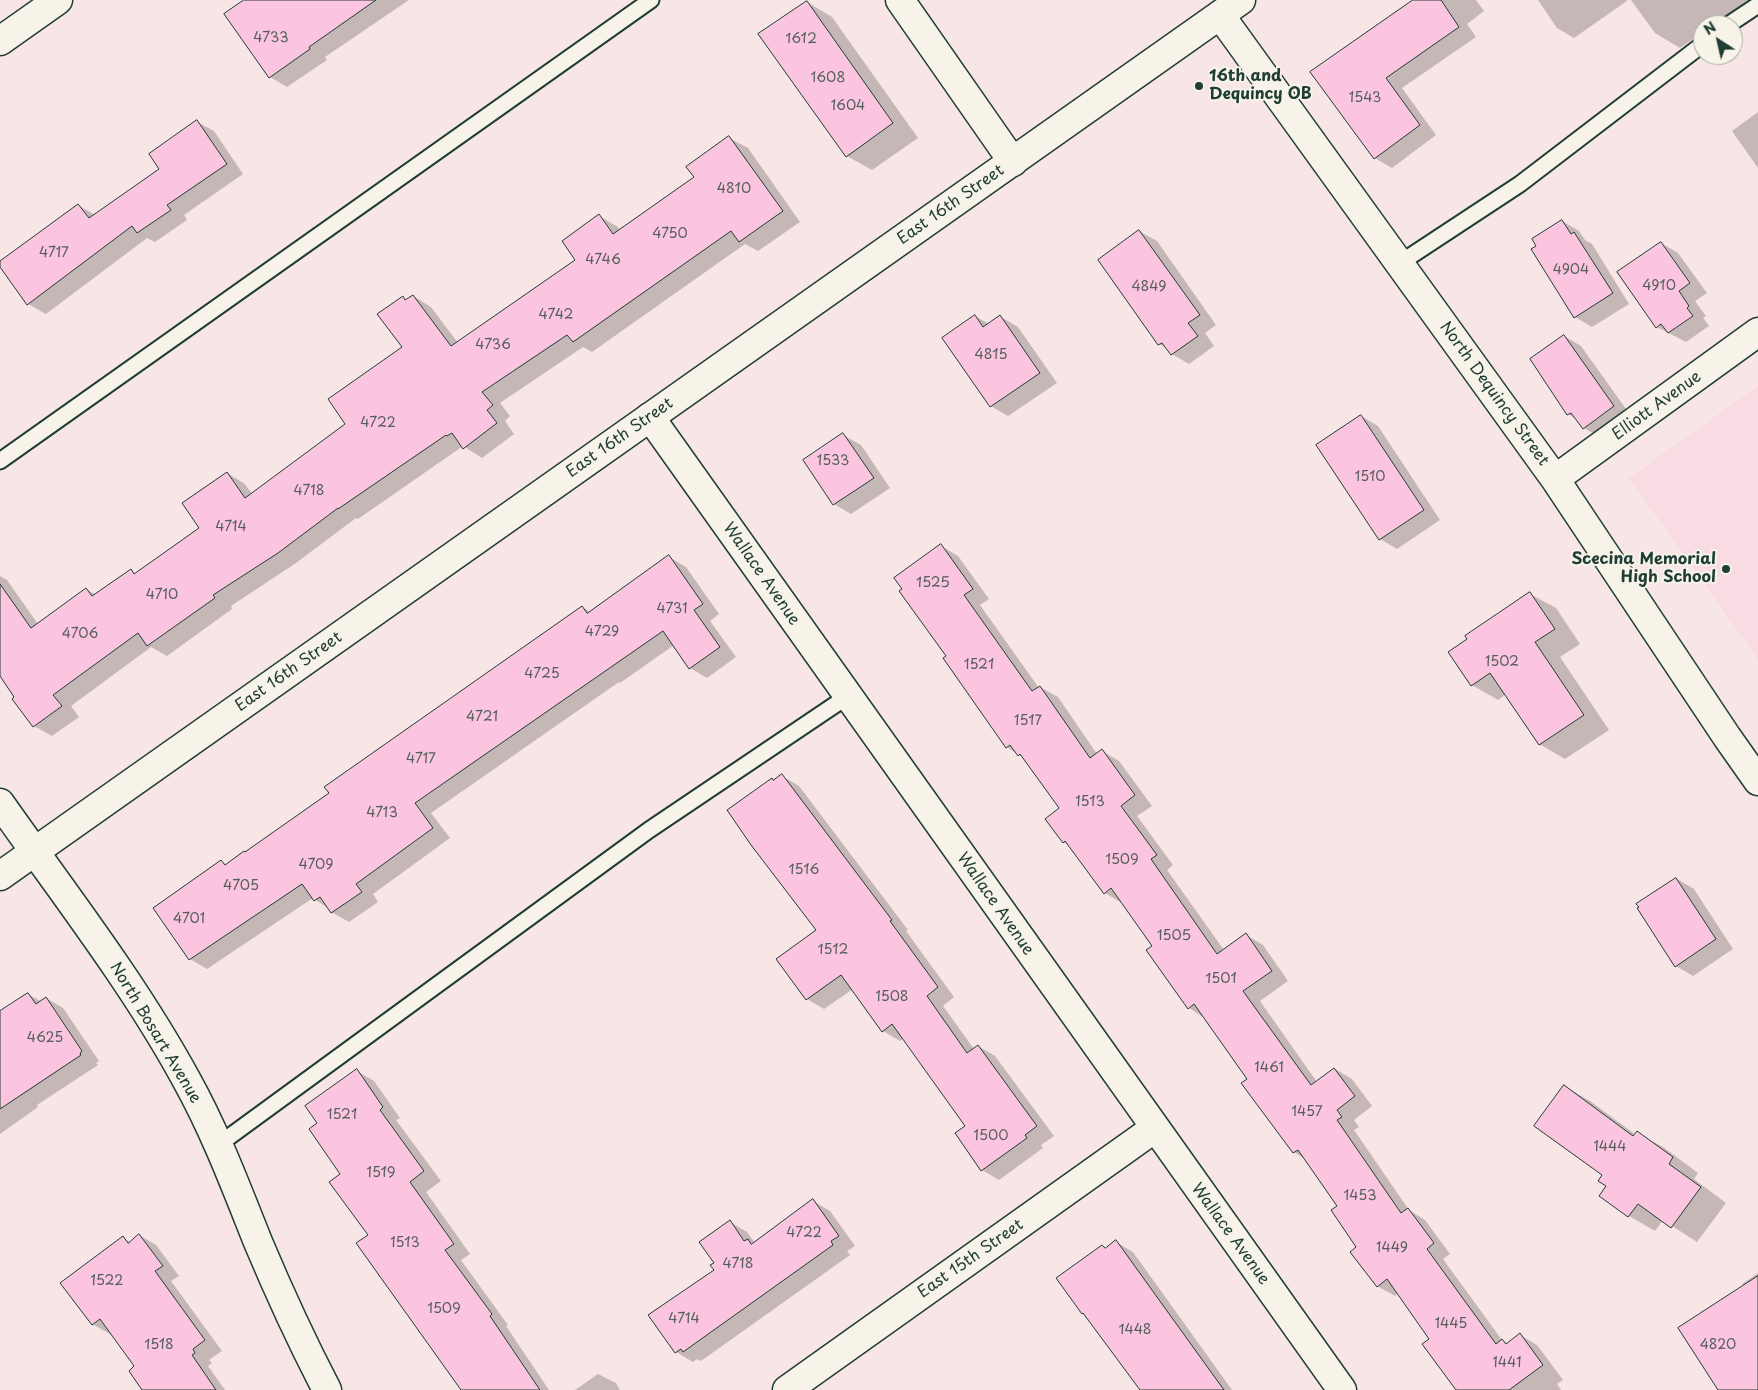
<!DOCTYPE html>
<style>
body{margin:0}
#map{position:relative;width:1758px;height:1390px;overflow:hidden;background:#f8e5e5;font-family:"Playpen Sans",sans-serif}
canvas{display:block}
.north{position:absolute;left:1693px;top:15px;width:50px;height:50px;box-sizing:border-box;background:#f7f3e8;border:1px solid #a1aaa0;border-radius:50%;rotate:325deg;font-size:14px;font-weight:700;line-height:20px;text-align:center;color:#1f3d34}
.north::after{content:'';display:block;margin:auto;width:18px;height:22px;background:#1f3d34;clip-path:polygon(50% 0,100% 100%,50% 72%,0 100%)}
</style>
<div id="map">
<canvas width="1758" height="1390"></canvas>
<div class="north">N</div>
</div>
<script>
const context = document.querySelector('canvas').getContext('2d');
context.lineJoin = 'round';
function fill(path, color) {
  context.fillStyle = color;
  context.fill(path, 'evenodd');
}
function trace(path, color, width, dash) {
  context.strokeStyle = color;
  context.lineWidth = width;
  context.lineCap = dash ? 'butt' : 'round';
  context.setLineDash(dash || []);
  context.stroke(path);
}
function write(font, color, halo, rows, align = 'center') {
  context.font = font + ' "Playpen Sans",sans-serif';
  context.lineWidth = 4;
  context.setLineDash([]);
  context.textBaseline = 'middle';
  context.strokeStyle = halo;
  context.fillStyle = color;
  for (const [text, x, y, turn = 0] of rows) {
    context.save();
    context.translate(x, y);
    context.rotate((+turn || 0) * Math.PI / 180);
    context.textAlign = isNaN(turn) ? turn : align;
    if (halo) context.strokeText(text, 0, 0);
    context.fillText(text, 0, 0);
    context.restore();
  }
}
const built = new Path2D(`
 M1758,386V659L1629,478Z`);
const shadow = new Path2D(`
 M246,0H409L325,57L327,60L287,87L270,77Z
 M1415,0H1476L1484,11L1467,24L1476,37L1402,88L1436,135L1392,168L1375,158L1312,72Z
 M1538,0H1626L1627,1L1574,38L1557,28Z
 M1631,0H1749L1714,25H1703V32L1680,48L1655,33Z
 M807,2L832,17L918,138L872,170L847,156Z
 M1758,112V168L1732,131Z
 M197,122L214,131L243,174L184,215L187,220L155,242L147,238L46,314L28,304L0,265V263L78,205L95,215L161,169Z
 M729,138L748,148L800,222L758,251L745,244L592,352L583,347L500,403L510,416L505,421L514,434L482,458L463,446L358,519L356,518L296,563L231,606L232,609L167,656L151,647L71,706L79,717L52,736L34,726L0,674V576L7,580L38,624L86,589L96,595L131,571L137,574L200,528L227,473L245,484L252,494L347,424L404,347L403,298L407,300L413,296L431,307L458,343L577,260L599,216L618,227L620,230L695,177Z
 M1562,221L1579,231L1585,240L1592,244L1629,304L1592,327L1575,317Z
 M1139,231L1157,241L1216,325L1205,333L1214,346L1189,364L1172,354L1168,349L1159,344Z
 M1661,243L1678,253L1707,293L1695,301L1706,316L1703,318L1709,326L1686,342L1657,327Z
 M975,316L989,324L1001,317L1018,327L1057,383L1008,416L991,406Z
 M1564,336L1581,346L1631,416L1601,438L1584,428L1578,420L1568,414L1531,359Z
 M1361,416L1378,426L1440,520L1397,549L1380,539Z
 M843,435L861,445L890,488L851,514L834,504Z
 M941,546L958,556L989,599L980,605L1039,688L1040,687L1058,697L1097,754L1102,751L1119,761L1152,806L1137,816L1173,865L1167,870L1224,950L1246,935L1263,945L1288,981L1260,1001L1317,1082L1335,1069L1352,1079L1372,1106L1354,1120L1359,1127L1354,1130L1409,1210L1425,1220L1450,1254L1443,1259L1502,1340L1508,1344L1520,1335L1537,1345L1563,1380L1557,1384L1561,1390H1458L1431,1340L1398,1293L1395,1296L1377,1286L1339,1206L1306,1160L1294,1152L1249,1079L1206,1019L1189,1008L1153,947L1122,903L1105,893L1070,846L1063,842L1060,809L1025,759L1007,747L948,656Z
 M669,557L686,567L719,614L710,621L736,657L707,678L690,668L674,645L620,683L619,682L431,813L450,838L373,894L378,902L349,922L331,912L329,909L313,898L207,969L190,959L155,908L221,861L227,865L331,794L582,607L590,612Z
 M1530,594L1556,608L1580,644L1560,657L1609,730L1565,759L1539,744L1506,694L1498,700L1472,685Z
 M782,776L799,786L908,930L906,931L954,997L943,1006L974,1049L978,1046L995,1056L1054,1136L1041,1145L1043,1148L999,1180L982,1170L967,1127L904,1038L900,1041L883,1031L853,989L824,1009L807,999L818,931L774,781Z
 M1677,879L1694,889L1733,949L1693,976L1676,966Z
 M28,994L42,1002L46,998L63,1008L99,1061L96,1063L98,1065L37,1105L38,1107L0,1134V1014Z
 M357,1071L374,1081L400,1118L396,1120L441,1181L426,1192L470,1254L461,1260L508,1325L506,1326L549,1390H463L369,1235L319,1124Z
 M1564,1086L1590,1101L1636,1135L1637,1133L1663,1147L1698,1173L1694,1179L1726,1203L1697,1242L1663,1220L1655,1231L1629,1216L1600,1196L1607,1186L1604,1175Z
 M813,1201L830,1211L855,1246L847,1251L850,1255L701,1361L697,1359L693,1362L676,1352L715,1270V1263L730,1222L747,1232L755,1243Z
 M139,1235L156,1245L179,1276L171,1281L222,1351L209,1360L212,1363L208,1366L225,1390H144L136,1366L112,1333L110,1334L92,1324L123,1238L130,1242Z
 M1116,1242L1133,1252L1232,1390H1142L1087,1315L1083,1313L1106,1249Z
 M1758,1273V1390H1719L1744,1287L1742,1284Z
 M598,1374L616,1383L620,1390H575Z`);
const building = new Path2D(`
 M244,0H376L309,47L310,49L269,78L224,14Z
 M1413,0H1441L1459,27L1386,78L1420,125L1374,159L1310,72Z
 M807,1L893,123L846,157L758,34Z
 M197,120L227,164L167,205L171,210L137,233L132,226L27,305L0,267V261L78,204L89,218L159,169L149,154Z
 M729,136L783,211L739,242L731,231L573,342L567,335L482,392L493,405L487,410L497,423L463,449L452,433L447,436L446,435L338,509V508L278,553L213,595L215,598L147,646L138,633L53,695L62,706L33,727L12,699L14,697L0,676V584L31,628L86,588L92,596L131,569L134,574L199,528L182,503L227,472L245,498L345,424L328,399L402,347L377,314L403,296L405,300L413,295L451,346L575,260L562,241L599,214L613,234L694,177L686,167Z
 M1562,220L1571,234L1574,232L1613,293L1574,318L1531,249L1536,246L1532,239Z
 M1139,230L1200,315L1188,323L1198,336L1171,355L1162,343L1158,345L1098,260Z
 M1661,242L1690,283L1679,291L1689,306L1687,308L1693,316L1668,333L1661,324L1656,328L1617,272Z
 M975,315L983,327L1000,315L1040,373L990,407L942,338Z
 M1564,335L1614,406L1583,429L1571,413L1567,415L1530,359Z
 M1361,415L1424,510L1379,540L1316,445Z
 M843,433L874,478L833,505L803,460Z
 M941,544L973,589L964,595L1032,691L1040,686L1090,758L1102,749L1135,795L1121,806L1157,855L1151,859L1217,954L1246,933L1272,971L1243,991L1311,1085L1334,1068L1355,1096L1337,1110L1342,1117L1337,1120L1401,1213L1408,1208L1434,1243L1427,1249L1496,1344L1502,1339L1506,1344L1520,1333L1543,1365L1509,1390H1456L1422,1344L1429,1339L1387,1279L1377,1287L1350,1252L1356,1247L1331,1210L1337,1206L1298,1150L1293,1153L1241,1083L1247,1079L1194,1004L1188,1009L1146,950L1152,946L1111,888L1104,894L1065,841L1063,843L1045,819L1059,808L1020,754L1018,756L1010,745L1006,748L943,658L946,656L899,591L902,589L894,578Z
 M669,555L703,604L694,610L720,647L689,669L663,631L415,803L433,828L356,884L362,892L331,913L320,897L314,901L302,884L189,960L153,908L221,860L225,865L244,851L245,852L329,793L324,787L582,606L587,613Z
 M1530,592L1555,629L1535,642L1584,715L1539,745L1490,673L1471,686L1448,652L1467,639L1465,636Z
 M782,774L892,920L890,921L938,987L927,996L967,1053L978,1045L1037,1126L1025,1135L1027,1138L981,1171L955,1133L965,1126L892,1024L882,1032L841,975L806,1000L776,959L816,930L751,845L727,810L772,778L773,780Z
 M1676,878L1716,939L1675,967L1637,908L1639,907L1636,904Z
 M28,993L36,1004L46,997L82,1051L80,1053L81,1055L0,1109V1011Z
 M357,1069L383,1107L380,1110L424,1171L410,1182L454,1244L445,1250L492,1314L490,1316L540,1390H461L356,1243L368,1235L329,1182L340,1174L309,1129L317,1123L305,1106Z
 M1564,1085L1633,1136L1637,1131L1673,1157L1669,1164L1701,1187L1671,1228L1638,1204L1628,1217L1599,1196L1606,1186L1598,1181L1602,1175L1534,1126Z
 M813,1199L839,1236L831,1241L833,1245L683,1352L681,1349L675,1353L648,1315L714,1270L710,1265L714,1263L699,1242L730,1220L744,1241L748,1239L751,1244Z
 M139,1234L163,1266L155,1271L205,1340L193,1349L195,1353L192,1355L216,1390H142L129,1371L134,1366L100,1319L92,1325L60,1283L123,1236L128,1243Z
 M1116,1240L1162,1304L1224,1390H1140L1083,1313L1082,1314L1056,1278L1102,1245L1105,1248Z
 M1758,1276V1390H1718L1678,1328Z`);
const service = new Path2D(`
 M1728,25L1758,5
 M1400,263L1520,184L1703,44
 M0,461L651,0
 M218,1145L649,830L848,696`);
const minor = new Path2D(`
 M900,0L1013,162
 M1220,15L1555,479L1727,737L1758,781
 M0,41L58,0
 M650,417L1342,1390
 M1555,479L1758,332
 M787,1390L1155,1128`);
const tertiary = new Path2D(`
 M0,803C64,894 133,982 186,1079C215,1131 236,1187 258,1242C279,1292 302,1342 327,1390`);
const secondary = new Path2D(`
 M0,876L1241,0`);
const markers = [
 [1199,86,5,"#1f3d34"],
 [1726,569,5,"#1f3d34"]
];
const numberNames = [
 ["4733",271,38],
 ["1612",801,39],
 ["1608",828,78],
 ["1543",1365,98],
 ["1604",848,106],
 ["4810",734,189],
 ["4750",670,234],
 ["4717",54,253],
 ["4746",603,260],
 ["4904",1571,270],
 ["4910",1659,286],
 ["4849",1149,287],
 ["4742",556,315],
 ["4736",493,345],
 ["4815",991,355],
 ["4722",378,423],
 ["1533",833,461],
 ["1510",1370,477],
 ["4718",309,491],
 ["4714",231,527],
 ["1525",933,583],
 ["4710",162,595],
 ["4731",672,609],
 ["4729",602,632],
 ["4706",80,634],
 ["1502",1502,662],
 ["1521",979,665],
 ["4725",542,674],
 ["4721",482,717],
 ["1517",1028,721],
 ["4717",421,759],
 ["1513",1090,802],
 ["4713",382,813],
 ["1509",1122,860],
 ["4709",316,865],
 ["1516",804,870],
 ["4705",241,886],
 ["4701",189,919],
 ["1505",1174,936],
 ["1512",833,950],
 ["1501",1221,979],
 ["1508",892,997],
 ["4625",45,1038],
 ["1461",1269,1068],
 ["1457",1307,1112],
 ["1521",342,1115],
 ["1500",991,1136],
 ["1444",1610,1147],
 ["1519",381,1173],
 ["1453",1360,1196],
 ["4722",804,1233],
 ["1513",405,1243],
 ["1449",1392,1248],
 ["4718",738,1264],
 ["1522",107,1281],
 ["1509",444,1309],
 ["4714",684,1319],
 ["1445",1451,1324],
 ["1448",1135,1330],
 ["1518",159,1345],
 ["4820",1718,1345],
 ["1441",1507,1363]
];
const poiNames = [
 ["16th and",1209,77],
 ["Dequincy OB",1209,95],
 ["Scecina Memorial",1716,560,"right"],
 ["High School",1716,578,"right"]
];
const streetNames = [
 ["East 16th Street",951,205,-35],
 ["North Dequincy Street",1494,394,54],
 ["Elliott Avenue",1657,406,-36],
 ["East 16th Street",620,438,-35],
 ["Wallace Avenue",761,574,55],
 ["East 16th Street",289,672,-35],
 ["Wallace Avenue",995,904,55],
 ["North Bosart Avenue",155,1033,59],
 ["Wallace Avenue",1230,1234,54],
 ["East 15th Street",971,1259,-35]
];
fill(built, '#f9dbe3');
fill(shadow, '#0003');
fill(building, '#fbc5df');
trace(building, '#1f3d34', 1);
trace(service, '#1f3d34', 19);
trace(minor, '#1f3d34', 31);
trace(tertiary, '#1f3d34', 31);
trace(secondary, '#1f3d34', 31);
trace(service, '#f7f3e8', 15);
trace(minor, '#f7f3e8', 28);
trace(tertiary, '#f7f3e8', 28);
trace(secondary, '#f7f3e8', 28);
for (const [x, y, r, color] of markers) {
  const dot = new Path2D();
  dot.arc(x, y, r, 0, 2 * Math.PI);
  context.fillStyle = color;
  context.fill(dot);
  trace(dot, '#f7f3e8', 2);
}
write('14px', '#565f5f', null, numberNames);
write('bold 16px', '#1f3d34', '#f7f3e8', poiNames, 'left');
write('16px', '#1f3d34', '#f7f3e8', streetNames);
</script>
